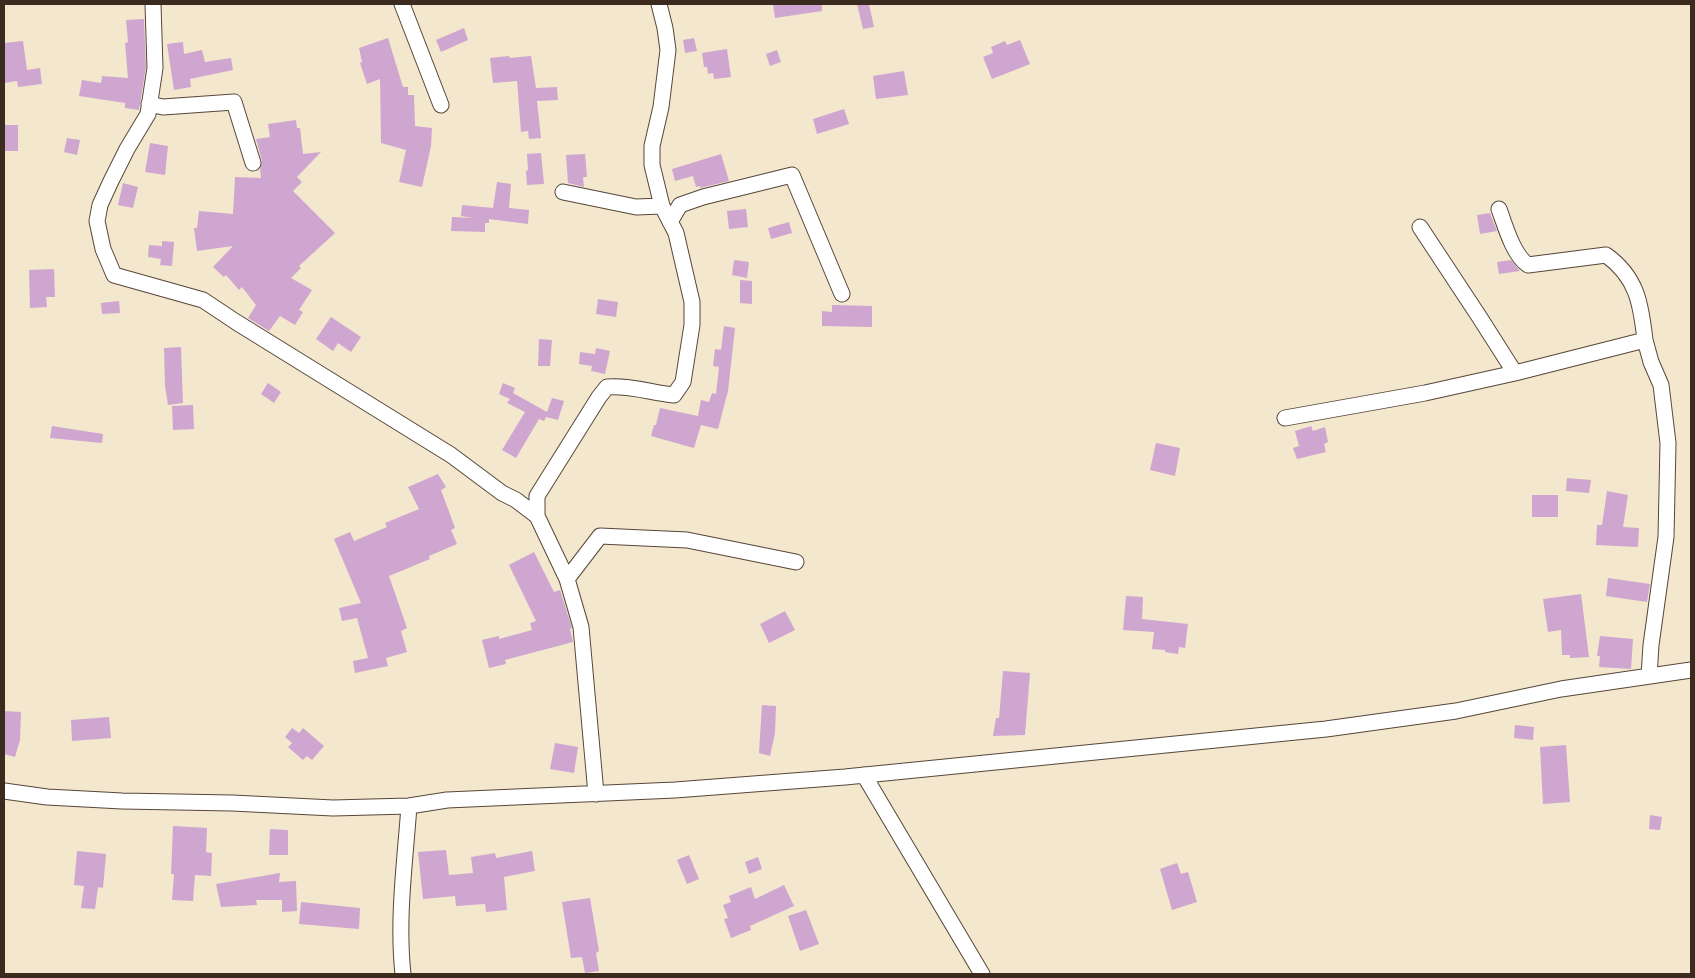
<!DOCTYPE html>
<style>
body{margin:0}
#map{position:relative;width:1695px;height:978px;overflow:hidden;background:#f3e7ce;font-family:Mali,sans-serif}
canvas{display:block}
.frame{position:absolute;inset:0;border:5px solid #3b2a1e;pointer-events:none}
</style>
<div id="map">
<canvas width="1695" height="978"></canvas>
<div class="frame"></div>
</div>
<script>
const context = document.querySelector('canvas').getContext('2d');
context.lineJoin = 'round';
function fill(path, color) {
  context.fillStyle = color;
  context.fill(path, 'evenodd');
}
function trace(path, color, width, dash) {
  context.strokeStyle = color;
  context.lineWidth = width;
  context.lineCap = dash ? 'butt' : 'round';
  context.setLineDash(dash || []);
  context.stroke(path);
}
const building = new Path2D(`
 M773,4H822V11L775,18Z
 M857,4H869L874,27L863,29Z
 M144,19L146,67L139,110L125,108V103L79,96L82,80L101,83L102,76L128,78L125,43L128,42L126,20Z
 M464,28L468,40L441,52L436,40Z
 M388,38L403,87H408V95H414L415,126L432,128L431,146L422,187L399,182L406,150L381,143L380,79L367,84L360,63L362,62L359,48Z
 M694,38L697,51L685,53L683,40Z
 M1020,40L1030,64L992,79L983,57L993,53L991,47L1005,41L1007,45Z
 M23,41L27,70L40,68L42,84L18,87L17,81L4,83V43Z
 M183,42L184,54L202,50L205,62L231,58L233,70L190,79L191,87L174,90L167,44Z
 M727,49L731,77L714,79L713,73L708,74L707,67H704L702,53Z
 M777,50L781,62L770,66L766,54Z
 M509,56L510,58L531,56L536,88L557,87L558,100L537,101L541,138L529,139L528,131L521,132L517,81L493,83L490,58Z
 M904,71L908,95L876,99L873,76Z
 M844,109L849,124L817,134L813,119Z
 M296,120L297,128H300L303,154L321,152L297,177L302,182L293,191L335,233L299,266L301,268L291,278L312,290L299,310L303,312L295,325L280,316L269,331L248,318L256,305L242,287L239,290L226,275L224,277L213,267L233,246L197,251L194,228H197L199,211L233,214L235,177L261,178L260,170L262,161L256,139L270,137L268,124Z
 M4,125H18V151H4Z
 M67,138L80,140L77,155L64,152Z
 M150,143L168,146L165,175L145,172Z
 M541,153L544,184L527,185L526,171L528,170L527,154Z
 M585,154L587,177H583L584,187L568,183L566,155Z
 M721,154L729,181L700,188V186L696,187L693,176L675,181L672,169Z
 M497,182L511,184L509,208L529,210L528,224L489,219V223H485V232L451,231L452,217L473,218L461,216L462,205L493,208Z
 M123,183L138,187L133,208L118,205Z
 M746,209L748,227L729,229L727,211Z
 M1490,213L1497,231L1480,234L1477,215Z
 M789,222L792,233L771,239L768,228Z
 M162,241L174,242L172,266L160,265L161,259L148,257L149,245L162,246Z
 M734,260L749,262L747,278L732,275Z
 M1511,260L1520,271L1499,274L1497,262Z
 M54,269L55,297H46L47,307L30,308L29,270Z
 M740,280L752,281V304L740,303Z
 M598,299L618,302L616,317L596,314Z
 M119,301L120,313L102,314L101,303Z
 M832,305L872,306V327L822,326V311L832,312Z
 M331,317L361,337L351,352L338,343L333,351L316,339Z
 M724,326L735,328L728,391L718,429L701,425L694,448L651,436L654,425H656L660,408L698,416L701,400L709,402L712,393L716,394L719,367L713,366L715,349L721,350Z
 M539,339L552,340L550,366H538Z
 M181,347L183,403L168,405L165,386L164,348Z
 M596,348L610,351L605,374L591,371L592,366L579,364L580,352L595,354Z
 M268,383L281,392L274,403L261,394Z
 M503,383L515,388L513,393L547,412L552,398L564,401L558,420L546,417L544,421L539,419L516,458L502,450L525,412L507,403L510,399L499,394Z
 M193,405L194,429L173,430L172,406Z
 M52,426L103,434L102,443L50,438Z
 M1311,426L1313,431L1325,427L1328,442L1324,444L1326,452L1297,459L1293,448L1299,446L1295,431Z
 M1156,443L1180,448L1175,476L1150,470Z
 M438,474L446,487L441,490L455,528L451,530L457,544L429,556L430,559L389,576L407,628L401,631L407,652L386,658L388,666L355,673L353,661L368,658L357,618L342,621L339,608L361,603L334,539L350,532L354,541L387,527L385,523L419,509L408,487Z
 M1567,478L1591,480L1589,493L1566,491Z
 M1607,491L1628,495L1623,527L1639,528L1638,547L1596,545L1597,525H1602Z
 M1532,495H1558V517H1532Z
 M534,552L554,592L560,590L572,628L570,629L573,642L505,660L506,664L489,668L482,640L499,636V639L532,630L530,623L536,621L509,565Z
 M1608,578L1650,584L1647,602L1606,596Z
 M1581,594L1589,657L1570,658V655H1562L1561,630L1548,632L1543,599Z
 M1126,596L1143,597L1142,619L1188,624L1185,648L1179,647L1178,654L1165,652V650L1152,649L1154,632L1123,630Z
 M785,611L795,630L769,643L760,624Z
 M1600,636L1633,639L1631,669L1599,667L1600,656H1597Z
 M1003,671L1030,673L1025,735L993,736L996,718H999Z
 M762,705L776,706L775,733L770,756L759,753Z
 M4,711L21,712L20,740L15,757L4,754Z
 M109,717L111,738L72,741L71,720Z
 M1515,725L1534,727L1533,740L1514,738Z
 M292,728L299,733L303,728L324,746L312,760L307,756L303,760L288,747L292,743L285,737Z
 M555,743L578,747L574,773L550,769Z
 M1566,745L1570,802L1543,804L1540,747Z
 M1650,815L1662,817L1660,830L1649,829Z
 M173,826L207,828L206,852L212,853L211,876L195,875L193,901L172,900L174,874H171Z
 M270,829L288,830V855H269Z
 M446,850L449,875L473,873L471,857L495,853L496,858L532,851L535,871L504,877L507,910L486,912L485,904L456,906L455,896L423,899L418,852Z
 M77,851L106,854L103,888L98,887L95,909L81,908L84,886L74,885Z
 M689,855L699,879L687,884L677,860Z
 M758,857L762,869L749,874L745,862Z
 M1177,863L1181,874L1188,872L1197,902L1172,910L1160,869Z
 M280,873L279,882L296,881L297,911L282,912V900H256L257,905L221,907L216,884Z
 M784,885L794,906L750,926L751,930L731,938L724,919L728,918L723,905L731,902L729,896L751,887L755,899Z
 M590,898L599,951L596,953L599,971L585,973L582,957L571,958L562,902Z
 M301,902L360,908L359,929L299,924Z
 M806,910L819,944L800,951L788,916Z`);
const minor = new Path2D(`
 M153,4L155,68L148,114L127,149L111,181L100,205L97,221L103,249L114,275L203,300L236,322L451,455L502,493L516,500L537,516V496L599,397L607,387C630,385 652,393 674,395L683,382L692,325V302L676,233L662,206L652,165V146L661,107L668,50L665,28L659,4
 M402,4L441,105
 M149,104L163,107L234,102L253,163
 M563,192L636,207L662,206
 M1499,209C1505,225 1513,255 1528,265L1606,255C1637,277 1641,304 1645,340
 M670,222L680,205L703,197L792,175L842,294
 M1420,227L1480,318L1515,373
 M1285,418L1425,393L1515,373L1645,340L1651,362L1661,385L1668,443L1666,537L1651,645L1649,676
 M537,516L567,579L581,627L596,794
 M567,579L600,536L687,540L796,562
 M864,775L982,974
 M4,791L47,797L122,801L232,803L333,808L409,806L447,800L675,790L845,777L1326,729L1456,711L1561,689L1691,670
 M403,974C397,919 405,862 409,806`);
fill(building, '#cfa6d0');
trace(minor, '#574638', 17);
trace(minor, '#fff', 15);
</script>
